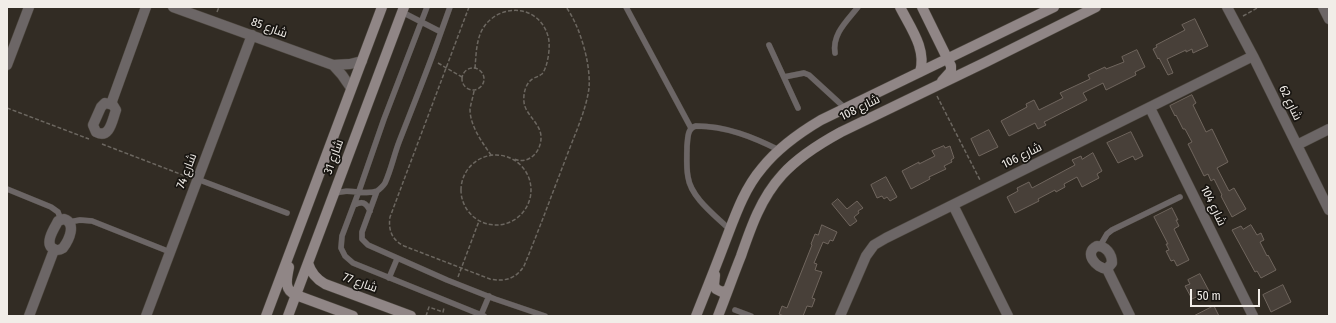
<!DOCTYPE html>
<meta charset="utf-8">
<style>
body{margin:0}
#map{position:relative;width:1336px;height:323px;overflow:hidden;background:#322c24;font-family:"Fira Sans Condensed",sans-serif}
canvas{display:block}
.frame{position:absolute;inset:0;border:8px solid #f1ede8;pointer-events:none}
.scale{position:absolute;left:1190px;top:289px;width:70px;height:18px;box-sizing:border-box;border:2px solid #f1ede8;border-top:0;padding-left:5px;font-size:12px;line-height:14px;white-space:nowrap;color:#f1ede8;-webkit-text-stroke:3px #181511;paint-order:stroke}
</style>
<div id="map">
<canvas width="1336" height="323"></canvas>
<div class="frame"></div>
<div class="scale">50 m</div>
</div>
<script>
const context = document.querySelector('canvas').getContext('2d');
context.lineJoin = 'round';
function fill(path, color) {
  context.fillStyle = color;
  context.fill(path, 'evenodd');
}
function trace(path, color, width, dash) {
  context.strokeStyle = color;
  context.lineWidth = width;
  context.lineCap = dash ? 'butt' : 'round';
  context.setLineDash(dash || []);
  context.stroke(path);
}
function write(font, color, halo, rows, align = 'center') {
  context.font = font + ' "Fira Sans Condensed",Cairo,sans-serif';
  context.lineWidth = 3.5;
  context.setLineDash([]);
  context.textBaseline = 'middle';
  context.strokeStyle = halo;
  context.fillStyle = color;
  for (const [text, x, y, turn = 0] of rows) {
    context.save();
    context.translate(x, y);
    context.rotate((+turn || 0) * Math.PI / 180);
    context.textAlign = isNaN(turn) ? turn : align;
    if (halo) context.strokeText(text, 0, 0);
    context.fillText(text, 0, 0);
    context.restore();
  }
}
const building = new Path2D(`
 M1195,19L1208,46L1193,53L1192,49L1186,52V50L1167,59L1173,73L1168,75L1159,58L1158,59L1153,49L1157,47L1156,45L1185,30L1182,25Z
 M1137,50L1145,67L1135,72L1136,75L1106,90L1103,83L1083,93L1087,100L1044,122L1046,125L1038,129L1035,123L1009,136L1001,121L1027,107L1026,104L1034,100L1039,110L1063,98L1060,93L1090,79L1088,75L1105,67L1106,69L1124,62L1122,57Z
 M1192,95L1196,103L1193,105L1206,132L1212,129L1228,162L1217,168L1229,191L1234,188L1246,209L1232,217L1221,196L1222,195L1214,179L1211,181L1208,174L1204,176L1188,144L1192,142L1185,129H1183L1176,115L1175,116L1170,106Z
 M989,130L998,147L979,156L971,139Z
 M1131,132L1143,156L1135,160L1133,156L1118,163L1107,143Z
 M944,146L945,148L950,146L954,158L951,160L952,162L944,166L946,169L929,177L930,179L911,189L902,171L919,162V164L935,156L932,151Z
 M1093,153L1102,171L1097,174L1099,178L1082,187L1077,177L1064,184L1065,187L1056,192L1055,190L1038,199L1039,201L1015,213L1007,197L1018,191L1017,188L1029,182L1032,188L1075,165L1072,160L1081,156L1082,159Z
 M886,177L897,197L890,201L887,197L884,199L882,196L877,198L871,185Z
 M838,199L847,209L857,201L863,208L858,211L859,213L854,217L857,221L850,226L832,204Z
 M1172,208L1178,220H1176L1179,226L1174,229L1189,260L1177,266L1174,260L1171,261L1166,251L1169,250L1166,244H1168L1154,217Z
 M822,225L837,232L833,241L830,240L828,244L823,242L814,263L817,264L815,270L822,272L812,298L815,299L812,307L807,306L803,316H784L779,314L782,306L787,308L812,245L811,244L815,234L818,235Z
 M1251,225L1257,235L1261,233L1264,240L1260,242L1267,256L1268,255L1276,270L1261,278L1257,271L1255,272L1232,230L1241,226L1243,229Z
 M1200,274L1209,291L1192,299L1185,286L1190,284L1188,280Z
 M1283,285L1291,302L1271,312L1263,295Z
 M1214,306L1219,316H1194Z`);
const path = new Path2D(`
 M469,7L390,217C388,230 392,240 404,246L490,279C504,282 516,279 524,266C539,230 552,194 566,158C574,136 586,111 589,88C591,64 580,26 566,7
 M217,12L219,7
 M1243,16L1259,7
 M438,63L462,77
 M462 79a11 11 0 1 1 22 0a11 11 0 1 1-22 0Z
 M475,68C476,57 476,43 481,32C495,3 538,2 548,36C551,45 548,67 542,74C539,76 537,77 534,78C526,82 523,93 524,102C525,113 536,120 540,131C545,147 531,166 514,159
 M474,91C473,97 471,103 470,109C470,126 482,142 491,155
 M937,96L980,180
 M7,108L89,139
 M102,144L188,177
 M461 190a35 35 0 1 1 70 0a35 35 0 1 1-70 0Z
 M458,277L479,221
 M426,316L429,307L443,312L444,308`);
const lane = new Path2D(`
 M427,7L384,119L359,191L342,236L341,248L345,256L353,263L484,316
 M626,7L691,128
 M441,32L450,7
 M769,45L798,108
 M835,53C832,34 847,21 858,7
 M784,77L804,73L809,75L845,108
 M197,179L287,213
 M7,189L51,207L58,212L61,220
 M377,191L362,232V239L368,245L447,280L495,299L545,316
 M334,194C349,187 364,196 377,191C379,190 384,185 385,183C391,170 394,155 399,142C413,106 428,69 441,32L402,12
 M354,205C362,201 366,202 370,211
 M69,222L80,220L92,221L170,252
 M730,230C716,216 691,198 688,177C686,167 687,156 687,146C688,138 687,128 696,126C726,126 753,137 779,150
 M1100,246L1107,234L1112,230L1180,197
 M389,278L397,259
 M735,310L751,316
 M481,315L489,296`);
const street = new Path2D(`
 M173,7L333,65L350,64L362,61
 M1227,7L1253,56L1329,210
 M1323,7L1329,19
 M7,65L29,7
 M333,65L342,75L351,88
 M105,103L113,105L116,110L115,113C112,122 109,139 96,132L93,125L101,107Z
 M111,104L146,7
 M1150,108L1253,316
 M1297,145L1329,129
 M953,205L1008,316
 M64,219C77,223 69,240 63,248C60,250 57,251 54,249C44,245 53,230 57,223L58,221Z
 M1097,246C1106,246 1112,254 1112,263L1107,269C1096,268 1083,253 1097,246Z
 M1107,269L1130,316
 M29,316L54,250
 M146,316L252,35
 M840,316L866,256L874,245L886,238L1253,56`);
const secondary = new Path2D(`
 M900,7C910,27 927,49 920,72
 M922,7L951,66V71L942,81
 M308,263C311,273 316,279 325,284L411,316
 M289,267C287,278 283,290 296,295L353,316
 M715,275L714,285L716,289L722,292L728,290
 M266,316L382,7
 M288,316L404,7
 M696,316C706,291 716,266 725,242C735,216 744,189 762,168C778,148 799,133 821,120L1054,7
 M718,316C726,296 733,276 741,256C751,227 761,198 782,175C798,157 819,144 841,132L986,62L1096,7`);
const streetNames = [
 ["شارع 85",269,28,20],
 ["شارع 62",1290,103,64],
 ["شارع 108",860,108,-26],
 ["شارع 106",1022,156,-26],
 ["شارع 31",334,157,-70],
 ["شارع 74",187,171,-69],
 ["شارع 104",1213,206,64],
 ["شارع 77",360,283,20]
];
fill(building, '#484039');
trace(building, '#70665e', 1);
trace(lane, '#4d473f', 6);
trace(street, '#4d473f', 11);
trace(secondary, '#4d473f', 11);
trace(path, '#6c6760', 1.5, [4, 2]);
trace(lane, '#6c6666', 5.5);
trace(street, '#6c6666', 10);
trace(secondary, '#908686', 10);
write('12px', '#f1ede8', '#181511', streetNames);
</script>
